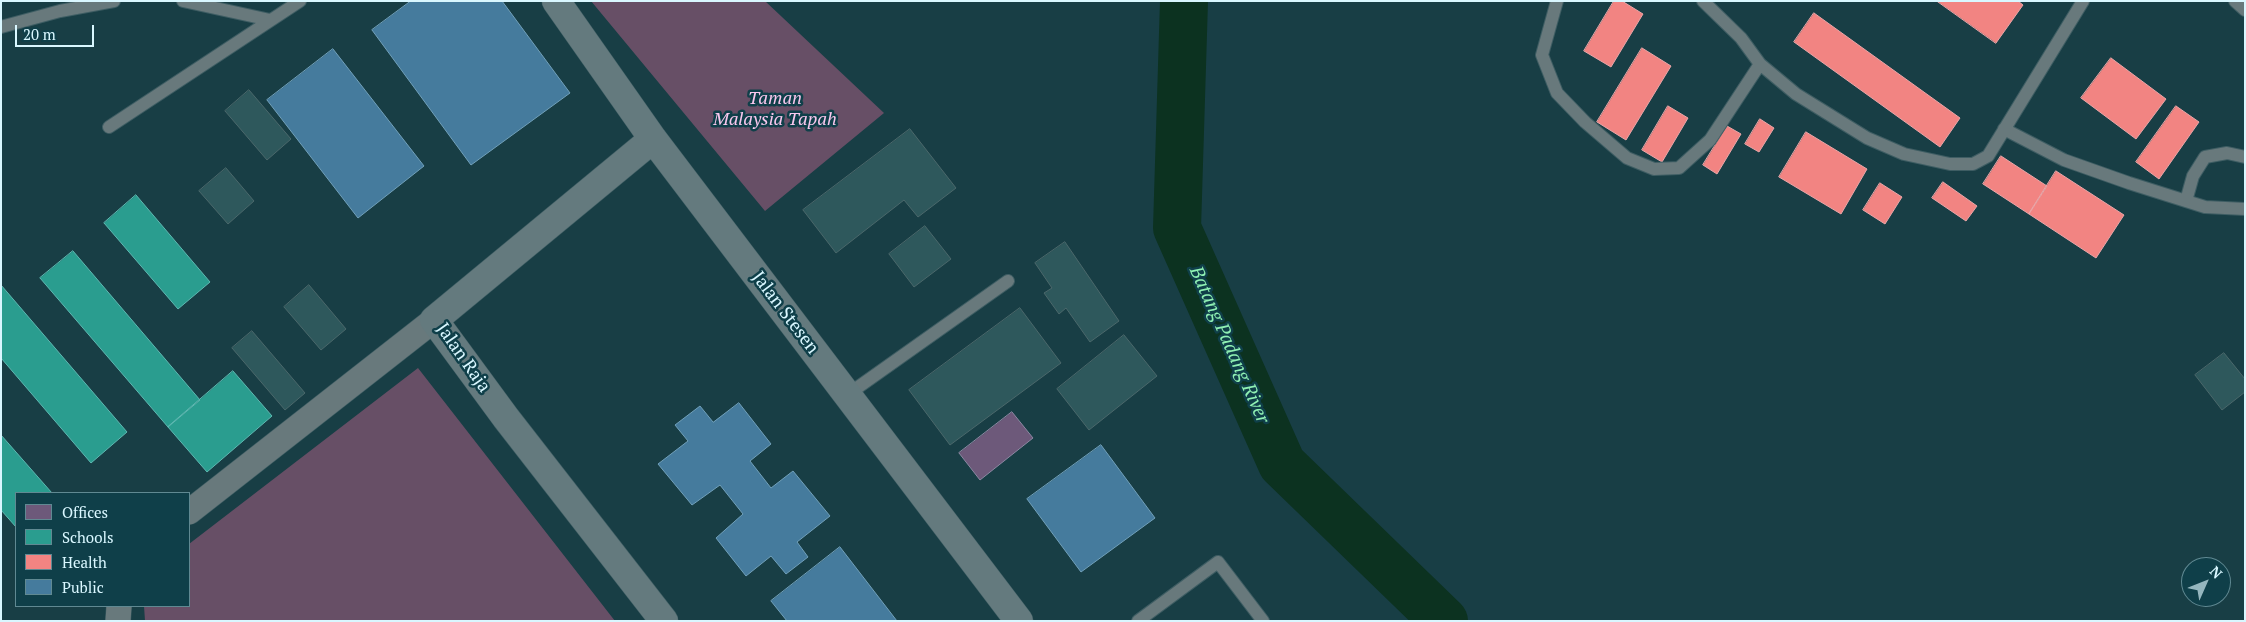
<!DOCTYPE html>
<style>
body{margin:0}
#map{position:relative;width:2246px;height:622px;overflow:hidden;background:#183e45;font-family:"PT Serif",serif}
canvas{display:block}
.frame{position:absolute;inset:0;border:2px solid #d9f7ff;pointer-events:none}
.legend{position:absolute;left:15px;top:492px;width:175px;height:115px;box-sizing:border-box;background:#0f3f49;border:1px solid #608992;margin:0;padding:6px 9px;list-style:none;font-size:15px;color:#d9f7ff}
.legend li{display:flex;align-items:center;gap:10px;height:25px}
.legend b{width:25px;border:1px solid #608992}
.north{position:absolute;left:2181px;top:557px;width:50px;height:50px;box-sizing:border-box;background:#0f3f49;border:1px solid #608992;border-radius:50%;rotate:46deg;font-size:14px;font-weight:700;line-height:20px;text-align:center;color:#d9f7ff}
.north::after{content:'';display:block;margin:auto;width:18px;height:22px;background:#95b6be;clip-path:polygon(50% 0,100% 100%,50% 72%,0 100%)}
.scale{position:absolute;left:15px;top:25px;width:79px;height:22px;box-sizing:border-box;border:2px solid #d9f7ff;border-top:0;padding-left:6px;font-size:15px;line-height:18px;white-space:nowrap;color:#d9f7ff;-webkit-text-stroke:4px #0f3f49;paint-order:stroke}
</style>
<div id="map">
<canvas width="2246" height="622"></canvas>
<div class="frame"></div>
<ul class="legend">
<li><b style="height:14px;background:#6d597a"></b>Offices</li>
<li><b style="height:14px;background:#2a9d8f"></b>Schools</li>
<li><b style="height:14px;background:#f28482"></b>Health</li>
<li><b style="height:14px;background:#457b9d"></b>Public</li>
</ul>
<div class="north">N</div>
<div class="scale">20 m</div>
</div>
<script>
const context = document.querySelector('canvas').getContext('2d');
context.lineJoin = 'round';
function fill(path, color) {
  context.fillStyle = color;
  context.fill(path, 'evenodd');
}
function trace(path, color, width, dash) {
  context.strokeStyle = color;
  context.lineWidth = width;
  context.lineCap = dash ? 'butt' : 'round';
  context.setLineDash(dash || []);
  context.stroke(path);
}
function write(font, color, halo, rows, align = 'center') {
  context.font = font + ' "PT Serif",serif';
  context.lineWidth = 5;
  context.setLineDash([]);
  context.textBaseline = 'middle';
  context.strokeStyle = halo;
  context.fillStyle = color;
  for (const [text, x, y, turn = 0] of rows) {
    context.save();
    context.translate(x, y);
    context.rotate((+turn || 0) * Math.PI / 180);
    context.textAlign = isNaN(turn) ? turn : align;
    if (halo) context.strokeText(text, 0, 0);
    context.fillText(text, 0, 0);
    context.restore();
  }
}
const green = new Path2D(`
 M591,1H765L884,113L765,211Z
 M418,368L615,621H145L144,606H189V544Z`);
const offices = new Path2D(`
 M1012,412L1033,438L980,480L959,453Z`);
const schools = new Path2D(`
 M136,195L210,282L178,309L104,223Z
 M73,251L200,400L168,427L40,278Z
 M1,285L127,432L91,463L1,358Z
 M233,371L272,416L207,472L168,427Z
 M1,435L52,493H16V527L1,510Z`);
const health = new Path2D(`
 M1614,1H1622L1643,14L1611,67L1584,51Z
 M1937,1H2018L2023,5L1996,43Z
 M1814,13L1960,118L1940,147L1794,42Z
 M1642,48L1671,66L1626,140L1597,122Z
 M2111,58L2166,99L2136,139L2081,98Z
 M1668,106L1688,118L1662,162L1642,150Z
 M2176,106L2199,122L2159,179L2136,162Z
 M1760,119L1774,128L1759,152L1745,144Z
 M1727,126L1741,134L1717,174L1703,165Z
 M1806,132L1867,169L1841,214L1779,177Z
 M2001,156L2047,186L2029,214L1983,184Z
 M2056,171L2124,215L2096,258L2029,214Z
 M1943,182L1977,206L1966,221L1932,198Z
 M1880,183L1902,197L1885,224L1863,210Z`);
const public = new Path2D(`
 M411,1H502L570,93L471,165L372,30Z
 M333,49L424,166L358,218L267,100Z
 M739,403L771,444L750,461L771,488L793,471L830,516L797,542L808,557L786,574L771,556L746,576L716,538L743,514L720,485L692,505L658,464L688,441L675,425L700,406L713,422Z
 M1101,445L1155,518L1081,572L1027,499Z
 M840,547L897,621H787L771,601Z`);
const river = new Path2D(`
 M1184,1L1177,228L1282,464L1444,621`);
const building = new Path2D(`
 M249,90L291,139L267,160L225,111Z
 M910,129L956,188L918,217L904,200L836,253L803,210Z
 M226,168L254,201L228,224L199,191Z
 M925,226L951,259L914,287L889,254Z
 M1065,242L1119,321L1090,342L1066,308L1059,314L1044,293L1052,288L1035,263Z
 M309,285L346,329L321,350L284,307Z
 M1020,308L1061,363L950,445L909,390Z
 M252,331L305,393L285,410L232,348Z
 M1124,335L1157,376L1089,430L1057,389Z
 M2224,353L2245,379V392L2222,410L2195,375Z`);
const lane = new Path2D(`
 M183,1L270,20
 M1557,1L1542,55L1557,93L1585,122L1627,158L1654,169L1679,168L1710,140L1760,64
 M1703,1L1741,38L1760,64L1796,94L1867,138L1904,154L1950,164H1973L1988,156L2083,1
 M2235,1L2245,10
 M1,27L60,11L114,1
 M109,127L300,1
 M2004,129L2064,160L2129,183L2205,207L2245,209
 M2186,201L2193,176L2205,157L2227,153L2245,157
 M847,395L1008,281
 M1138,621L1218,562L1263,621`);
const street = new Path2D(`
 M189,512L434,320
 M118,621L119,606`);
const secondary = new Path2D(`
 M556,1L653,139L1019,621
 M653,139L434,320L506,418L664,621`);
const parkNames = [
 ["Taman",775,99],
 ["Malaysia Tapah",775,120]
];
const streetNames = [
 ["Jalan Stesen",785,313,53],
 ["Jalan Raja",463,358,55]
];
const waterNames = [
 ["Batang Padang River",1229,345,66]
];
fill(green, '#674f66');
fill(offices, '#6d597a');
trace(offices, '#8d88a2', 1);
fill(schools, '#2a9d8f');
trace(schools, '#5eb8b1', 1);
fill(health, '#f28482');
trace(health, '#eaa6a8', 1);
fill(public, '#457b9d');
trace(public, '#71a0ba', 1);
trace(river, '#0c3220', 48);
fill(building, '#2e585c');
trace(building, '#4b686b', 1);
trace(lane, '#3e5d63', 14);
trace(street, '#3e5d63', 26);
trace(secondary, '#3e5d63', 29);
trace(lane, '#68797c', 12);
trace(street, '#68797c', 25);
trace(secondary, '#647a7e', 28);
write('italic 18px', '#fac8ee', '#0f3f49', parkNames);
write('18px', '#d9f7ff', '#0f3f49', streetNames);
write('italic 19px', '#8ff0b3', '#0f3f49', waterNames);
</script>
